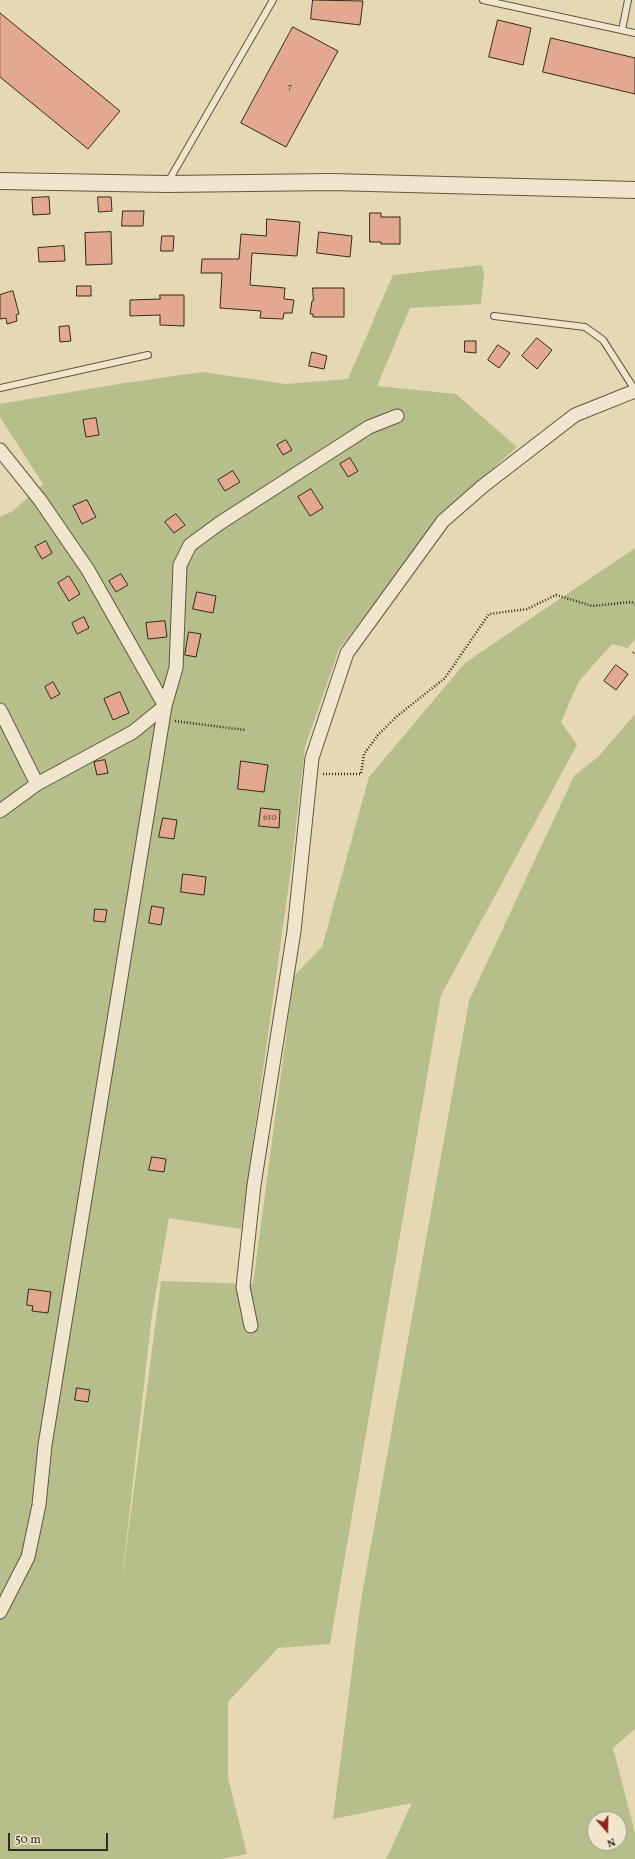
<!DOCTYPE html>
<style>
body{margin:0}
#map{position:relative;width:635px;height:1859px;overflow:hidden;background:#e6d8b2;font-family:Vollkorn,serif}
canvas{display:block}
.north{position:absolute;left:587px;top:1811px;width:40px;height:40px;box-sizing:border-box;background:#efe6cd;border:1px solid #a49a88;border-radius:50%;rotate:160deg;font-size:11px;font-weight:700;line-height:16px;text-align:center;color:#342921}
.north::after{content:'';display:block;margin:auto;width:14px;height:18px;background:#8f2418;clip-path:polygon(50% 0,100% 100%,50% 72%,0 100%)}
.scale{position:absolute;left:8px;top:1833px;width:100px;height:18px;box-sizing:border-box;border:2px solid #342921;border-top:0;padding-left:5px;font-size:12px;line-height:14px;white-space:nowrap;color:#342921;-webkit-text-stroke:3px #efe6cd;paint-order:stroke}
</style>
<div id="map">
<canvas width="635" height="1859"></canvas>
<div class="north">N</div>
<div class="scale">50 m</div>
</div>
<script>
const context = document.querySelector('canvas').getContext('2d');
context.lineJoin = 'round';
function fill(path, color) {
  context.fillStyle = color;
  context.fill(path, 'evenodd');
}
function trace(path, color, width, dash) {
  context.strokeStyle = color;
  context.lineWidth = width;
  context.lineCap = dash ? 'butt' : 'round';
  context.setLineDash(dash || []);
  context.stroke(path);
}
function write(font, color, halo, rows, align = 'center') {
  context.font = font + ' Vollkorn,serif';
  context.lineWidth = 3.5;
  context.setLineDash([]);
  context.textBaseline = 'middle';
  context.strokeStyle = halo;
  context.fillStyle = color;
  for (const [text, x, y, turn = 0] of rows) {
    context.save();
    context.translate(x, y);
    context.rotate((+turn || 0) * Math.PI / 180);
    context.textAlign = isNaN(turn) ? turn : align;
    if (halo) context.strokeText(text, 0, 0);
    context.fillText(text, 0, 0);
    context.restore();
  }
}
const green = new Path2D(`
 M482,265L484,274L481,304L410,308L377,386L456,394L517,447L449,507L339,649L305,747L291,869L241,1229L169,1218L152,1314L121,1588L161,1281L253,1284L294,976L322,947L369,777L465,663L635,548V639L628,648L612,644L579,681L561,722L577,745L441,995L330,1644L278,1648L228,1702V1778L247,1854L221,1859H0V517L13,511L43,484L0,417V404L125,383L202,372L286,384L348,379L393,275Z
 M635,714V1729L613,1748L635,1833V1859H386L412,1803L333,1819L361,1600L469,1001L574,776L599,756ZM595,1819H619V1843H595Z`);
const building = new Path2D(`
 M313,0L363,1L360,25L311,19Z
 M0,13L120,111L88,149L0,77Z
 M498,20L531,28L523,65L489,57Z
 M293,27L338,51L286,147L241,123Z
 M551,38L635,58V94L543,72Z
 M49,197L50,214L33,215L32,198Z
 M98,197H111L112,211L99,212Z
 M123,211H144L143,226H122Z
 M370,213H381V217H400V244H381V242H370Z
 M267,219L300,222L297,256L252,253L250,285L285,288L284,299L294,300L292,313H284L283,319L260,318L261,311L220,308L222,273H201L202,259H239L241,234L266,236Z
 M111,232L112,264L86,265L85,233Z
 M319,232L352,236L350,257L317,253Z
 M162,236H174L173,251H161Z
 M64,246L65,261L39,262L38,248Z
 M77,286H91V296H77Z
 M313,288H344V317H313V314H310L312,301H313Z
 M13,291L19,314L16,315L17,321L7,324L6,318L0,319V295Z
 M160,295H184V326L160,325V315L130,316V300L160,299Z
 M69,326L71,341L60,342L59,327Z
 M537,338L552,350L537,369L522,356Z
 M465,341H476V353L465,352Z
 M498,345L510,353L499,368L488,360Z
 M312,352L327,356L324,369L309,366Z
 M96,418L99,435L86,437L83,420Z
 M286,440L292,450L283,455L277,445Z
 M350,458L358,471L348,477L340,464Z
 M233,471L240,482L225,491L218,480Z
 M311,489L323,508L310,516L298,497Z
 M87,500L96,517L82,524L73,506Z
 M176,514L185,525L174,533L165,522Z
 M46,541L52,553L42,559L35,547Z
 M121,574L128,585L116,592L109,581Z
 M69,576L80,594L69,601L58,583Z
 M197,592L216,596L213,613L193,609Z
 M84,617L89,628L77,634L72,623Z
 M165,621L167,637L148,639L146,623Z
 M189,632L201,634L196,657L185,655Z
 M616,665L628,674L616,690L604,681Z
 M53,682L60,694L51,699L45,687Z
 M120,692L129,713L113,720L104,699Z
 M105,760L108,773L97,775L94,762Z
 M241,761L268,765L264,792L238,789Z
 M261,808L280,810L279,828L259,826Z
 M163,818L177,820L174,839L159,837Z
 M183,874L206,877L204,895L181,892Z
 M152,906L164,908L161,925L149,923Z
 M95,909L107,910L105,922L94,921Z
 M152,1157L166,1159L164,1172L149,1170Z
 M29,1289L51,1292L48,1313L32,1311L33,1306L27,1305Z
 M77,1388L90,1390L88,1402L75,1400Z`);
const path = new Path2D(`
 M633,653L635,651
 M175,721L245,730
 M323,774H361L364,754L378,735L396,717L445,678L489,614L527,609L556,595L592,606L631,602L635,604`);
const service = new Path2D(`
 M483,0L635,33
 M622,30L628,0
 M168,182L273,0
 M494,316L585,327L603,340L635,390
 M0,388L148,355`);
const minor = new Path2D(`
 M0,450L40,500L88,570L165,706L45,1445L39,1505L28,1557L0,1612
 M0,710L37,784
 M0,811L37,784L133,732L165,706L176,668L180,565L190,545L220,523L369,427L397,416
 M251,1326L243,1287L254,1185L294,931L312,758L347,653L443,521L483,486L575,415L635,391`);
const tertiary = new Path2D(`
 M0,181L167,184L332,182L635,190`);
const numberNames = [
 ["7",290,87],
 ["610",270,818]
];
fill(green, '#b6be8c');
fill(building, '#e2a98e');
trace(building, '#342921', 1);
trace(service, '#605545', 8);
trace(minor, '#605545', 15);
trace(tertiary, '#605545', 18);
trace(path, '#342921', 2.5, [1, 2]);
trace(service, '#efe6cd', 6);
trace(minor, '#efe6cd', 13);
trace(tertiary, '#efe6cd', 16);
write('9px', '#60493c', null, numberNames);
</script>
